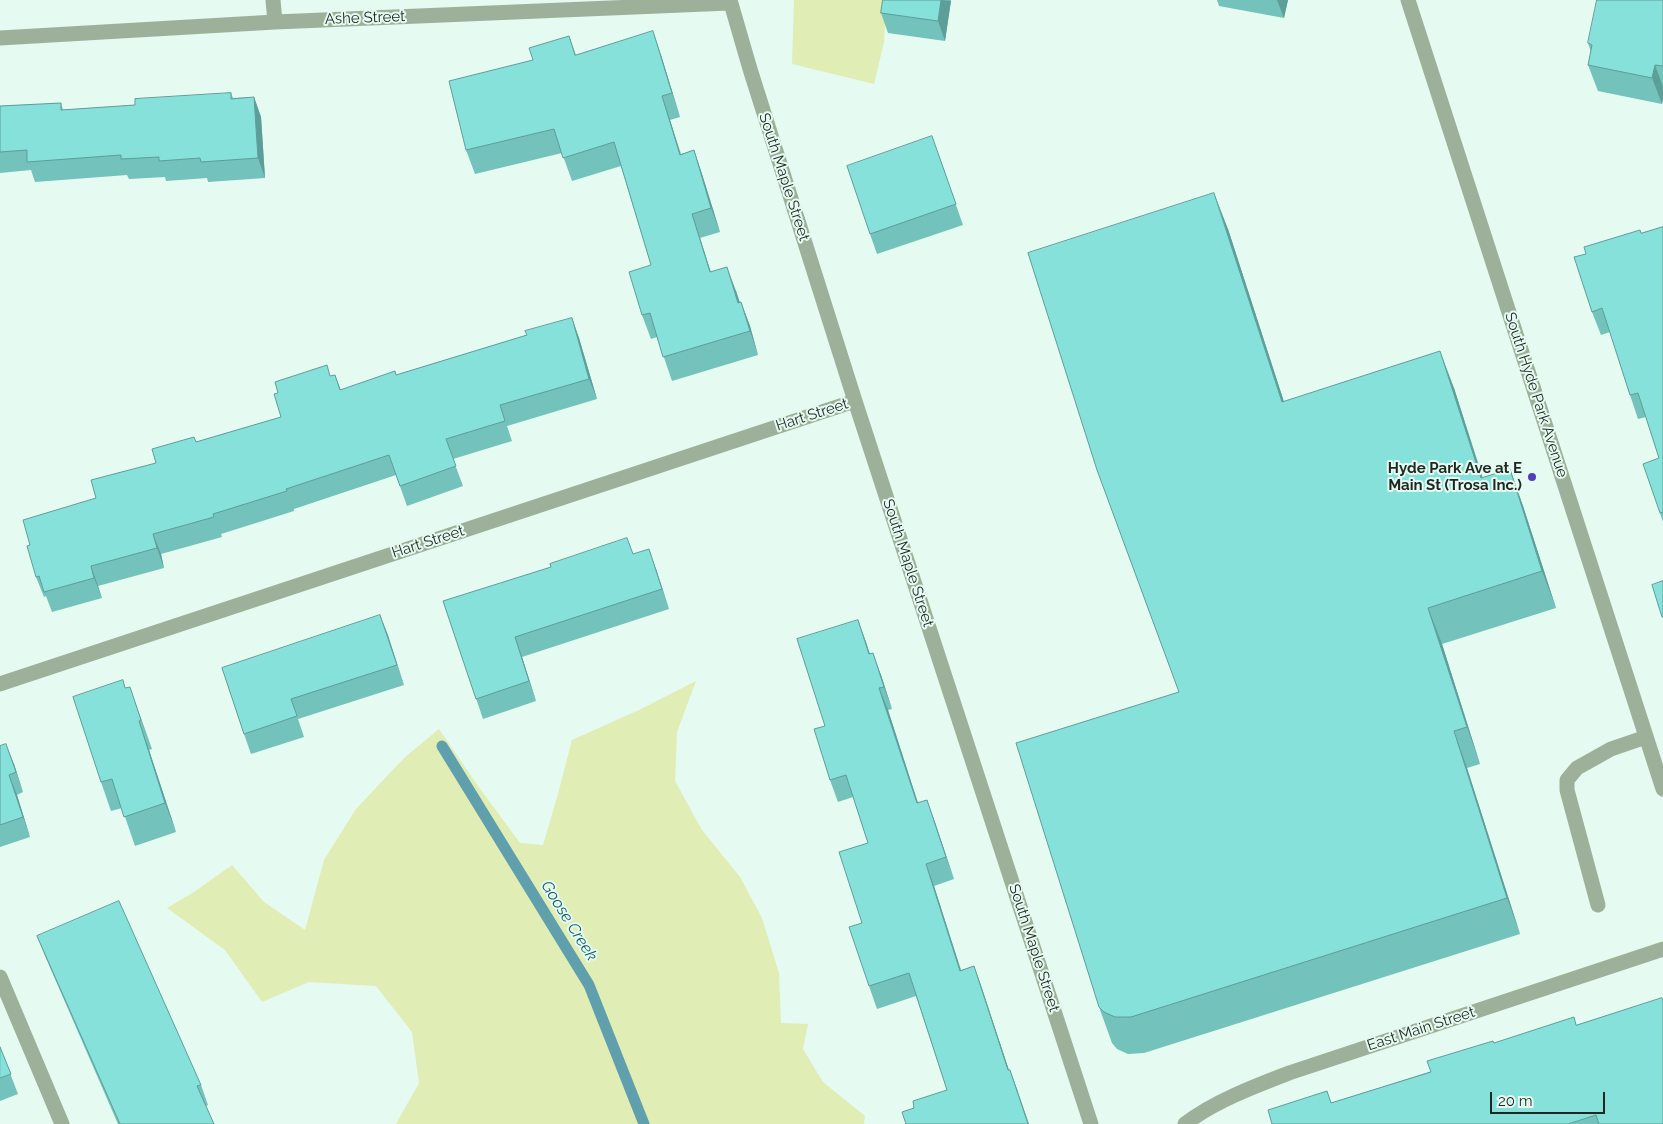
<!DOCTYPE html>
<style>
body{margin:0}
#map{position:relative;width:1663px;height:1124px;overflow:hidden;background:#e5faf0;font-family:Raleway,sans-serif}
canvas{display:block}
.scale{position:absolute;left:1490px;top:1092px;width:115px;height:22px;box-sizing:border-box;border:2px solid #1f2723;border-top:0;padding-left:6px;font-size:15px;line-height:18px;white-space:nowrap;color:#1f2723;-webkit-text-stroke:4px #e5faf0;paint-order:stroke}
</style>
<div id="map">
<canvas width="1663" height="1124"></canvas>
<div class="scale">20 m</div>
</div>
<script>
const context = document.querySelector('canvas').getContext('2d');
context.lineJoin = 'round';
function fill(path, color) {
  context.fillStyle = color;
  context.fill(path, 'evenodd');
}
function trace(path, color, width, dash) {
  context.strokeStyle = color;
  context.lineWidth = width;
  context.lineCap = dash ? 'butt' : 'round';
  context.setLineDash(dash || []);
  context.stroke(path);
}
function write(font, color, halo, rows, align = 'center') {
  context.font = font + ' Raleway,sans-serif';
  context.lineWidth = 4;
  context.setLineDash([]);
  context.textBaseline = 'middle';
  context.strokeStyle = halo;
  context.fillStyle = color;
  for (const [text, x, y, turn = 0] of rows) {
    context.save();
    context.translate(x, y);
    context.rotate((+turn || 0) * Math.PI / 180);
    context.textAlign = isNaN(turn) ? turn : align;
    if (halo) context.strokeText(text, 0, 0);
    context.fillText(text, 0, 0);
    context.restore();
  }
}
const green = new Path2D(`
 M794,0H886L884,42L874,84L792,64Z
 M696,681L677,732L675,781L702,830L740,877L762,918L779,973L781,1023L808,1024L803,1049L823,1082L865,1116L864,1124H396L419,1083L412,1032L376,986L309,982L262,1002L225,950L167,908L194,892L232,865L264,902L305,930L324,860L356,809L404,758L439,729L478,786L520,843L543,845L558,794L572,740L639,710Z`);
const stream = new Path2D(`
 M442,746L589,985L644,1124`);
const service = new Path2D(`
 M1598,905L1567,790V780L1577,768L1611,749L1646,737`);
const minor = new Path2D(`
 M273,0L275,22
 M730,0L750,69L855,401L1091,1124
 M0,38L275,22L730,3
 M0,684L855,401
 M0,977L62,1124`);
const tertiary = new Path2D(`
 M1408,0L1663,789
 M1185,1124C1213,1102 1255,1086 1289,1073L1663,949`);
const wall = new Path2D(`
 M883,0H951L945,41L888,33L881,13Z
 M1217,0H1288L1284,18L1219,6Z
 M1663,0V98L1662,104L1598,91L1588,65L1591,52L1588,43Z
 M569,36L576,55H661L680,117L670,120L681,154L694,150L702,174L720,232L700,238L711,272L736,291L740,302H741L750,326L758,355L672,381L657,337L651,339L642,315L651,265L621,166L572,181L562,153L475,174L466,150L533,60Z
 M231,93L233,98L254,97L261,117L265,178L208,182L207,178L166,181L165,177L129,179L127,175L35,182L31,170L0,173V106L61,103L63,110L135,105Z
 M939,156L963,225L877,254L870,234Z
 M1663,227V522L1660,513L1659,458L1646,417L1638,419L1630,395L1610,332L1601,335L1592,312L1586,254L1641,233Z
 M1228,229L1284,402L1454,388L1483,478L1510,469L1523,506L1556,608L1442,644L1480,764L1467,768L1520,934L1144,1053L1128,1054L1117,1049L1112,1043L1099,1007L1179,692Z
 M572,318L579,338L597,399L507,426L512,441L453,459L463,486L407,506L396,475L294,509V511L221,534L222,537L161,554L164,568L98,586L102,598L52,612L46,596L44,597L36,577L30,545L96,498L156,463L196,442L281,417L331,376L335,375L341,390L396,375L527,335Z
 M633,554L656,569L669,609L522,657L536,701L483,719L443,601Z
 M380,615L404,685L298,719L304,737L251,754L244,734Z
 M858,620L870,654L881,675L892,709L888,710L918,803L927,800L954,879L934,886L961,970L974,966L1009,1070H1010L1018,1092L914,1108L947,1090L916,996L877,1009L869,986L862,923L868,843L853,797L838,802L830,780L825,726Z
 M126,688L140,716L152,749L149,750L176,832L135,846L122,808L111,811L101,782Z
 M0,745L14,764L23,792L17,795L30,837L0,847Z
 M37,936L201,1085L208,1105L206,1106L214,1124H118L45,956Z
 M1577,1025L1663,1124H1272L1331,1103Z
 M0,1047L18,1094L0,1101Z`);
const shadedWall = new Path2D(`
 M941,0L951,1L945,41L938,21Z
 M1277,0H1288L1284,18Z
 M653,31L661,55L680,117L672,93Z
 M1655,65L1663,87V98L1662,104L1652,78Z
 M662,96L670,120L688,179L680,155Z
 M254,97L261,117L265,178L258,158Z
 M694,150L702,174L720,232L711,208Z
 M1214,193L1228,229L1296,439L1282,402Z
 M692,214L700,238L718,296L710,272Z
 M727,267L736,291L747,327L738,303Z
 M741,302L750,326L758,355L750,331Z
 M572,318L579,338L597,399L589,379Z
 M1440,351L1454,388L1494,515L1481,478Z
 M1510,469L1523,506L1556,608L1542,571Z
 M153,534L161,554L164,568L157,548Z
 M649,549L656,569L669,609L662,589Z
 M91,566L98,586L102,598L94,578Z
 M1428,608L1442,644L1480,764L1467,727Z
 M380,615L388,635L404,685L397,665Z
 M858,620L866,642L877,677L869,654Z
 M515,637L522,657L536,701L529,681Z
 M873,653L881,675L892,709L884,687Z
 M130,687L140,716L152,749L141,720Z
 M879,688L888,710L925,825L917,803Z
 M139,721L149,750L176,832L165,803Z
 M1454,731L1467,768L1520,934L1507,898Z
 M6,744L14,764L23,792L16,772Z
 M9,775L17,795L30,837L23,817Z
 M927,800L935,822L954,879L946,857Z
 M926,864L934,886L968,993L960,971Z
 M974,966L982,988L1016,1092L1008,1070Z
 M1010,1070L1018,1092L1029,1124H1028Z`);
const building = new Path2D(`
 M883,0H941L938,21L881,13Z
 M1597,0H1663V66L1655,65L1652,78L1588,65L1592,45L1588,43Z
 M653,31L672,93L662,96L680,155L694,150L711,208L692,214L710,272L727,267L738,303L741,302L750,331L663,357L650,313L642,315L629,272L651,265L614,142L563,158L554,129L466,150L449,81L533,60L529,48L569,36L575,55Z
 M231,93V99L254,97L258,158L201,162L200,158L159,161V157L121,159V155L27,162V150L0,152V106L61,103V110L135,105V99Z
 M932,136L956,204L870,234L847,166Z
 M1214,193L1282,402L1440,351L1481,478L1510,469L1542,571L1428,608L1467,727L1454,731L1507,898L1131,1017H1115L1104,1012L1099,1007L1016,743L1179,692L1097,470L1028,253Z
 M1663,227V512L1660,513L1643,464L1659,458L1638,393L1630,395L1602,308L1592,312L1574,257L1586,254L1584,247L1640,230L1641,233Z
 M572,318L589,379L500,405L505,421L446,439L456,466L400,486L389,455L286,489L287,491L213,514L214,517L153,534L157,548L91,566L94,578L44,592L39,576L36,577L27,546L30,545L23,520L96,498L91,480L156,463L152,449L194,437L196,442L281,417L274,394L278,393L275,382L327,365L330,376L335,375L340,390L395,371L396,375L527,335L525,331Z
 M627,538L633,554L649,549L662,589L515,637L529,681L476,699L443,601L551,567L550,564Z
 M1663,581V617H1662L1652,585Z
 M380,615L397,665L291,699L297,716L244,734L222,668Z
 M858,620L869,654L873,653L884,687L879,688L917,803L927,800L946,857L926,864L960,971L974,966L1008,1070H1010L1028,1124H906L902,1112L914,1108L913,1101L947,1090L909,973L869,986L849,927L862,923L839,852L868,843L846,775L830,780L814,729L825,726L797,639Z
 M123,680L125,688L130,687L141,720L139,721L165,803L124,817L112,779L101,782L73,697Z
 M6,744L16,772L9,775L23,817L0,825V746Z
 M119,901L201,1085L197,1086L214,1124H120L37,936Z
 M1662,998L1663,1001V1124H1599L1596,1115L1568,1124H1272L1268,1110L1327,1091L1331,1103L1431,1072L1427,1061L1493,1041L1494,1043L1574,1017L1576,1025Z
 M0,1047L11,1074L0,1078Z`);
const markers = [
 [1532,477,5,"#523fb6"]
];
const streetNames = [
 ["Ashe Street",365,18,-2],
 ["South Maple Street",784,177,72],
 ["South Hyde Park Avenue",1536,395,72],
 ["Hart Street",812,415,-18],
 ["Hart Street",428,542,-18],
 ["South Maple Street",908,563,72],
 ["South Maple Street",1034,948,72],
 ["East Main Street",1421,1029,-18]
];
const poiNames = [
 ["Hyde Park Ave at E",1522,468],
 ["Main St (Trosa Inc.)",1522,485]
];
const waterNames = [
 ["Goose Creek",569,921,58]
];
fill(green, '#e0edb4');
trace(stream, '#60a0ac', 11);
trace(service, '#9db19a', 15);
trace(minor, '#9db19a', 15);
trace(tertiary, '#9db19a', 15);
fill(wall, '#73c2bb');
fill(shadedWall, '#5e9e99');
fill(building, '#86e1da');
trace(building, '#5e9e99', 1);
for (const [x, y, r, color] of markers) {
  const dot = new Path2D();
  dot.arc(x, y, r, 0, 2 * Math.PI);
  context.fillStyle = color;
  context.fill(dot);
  trace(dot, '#e5faf0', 2);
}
write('15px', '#1f2723', '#e5faf0', streetNames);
write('bold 15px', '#1f2723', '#e5faf0', poiNames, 'right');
write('italic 16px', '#125d6a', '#e5faf0', waterNames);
</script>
